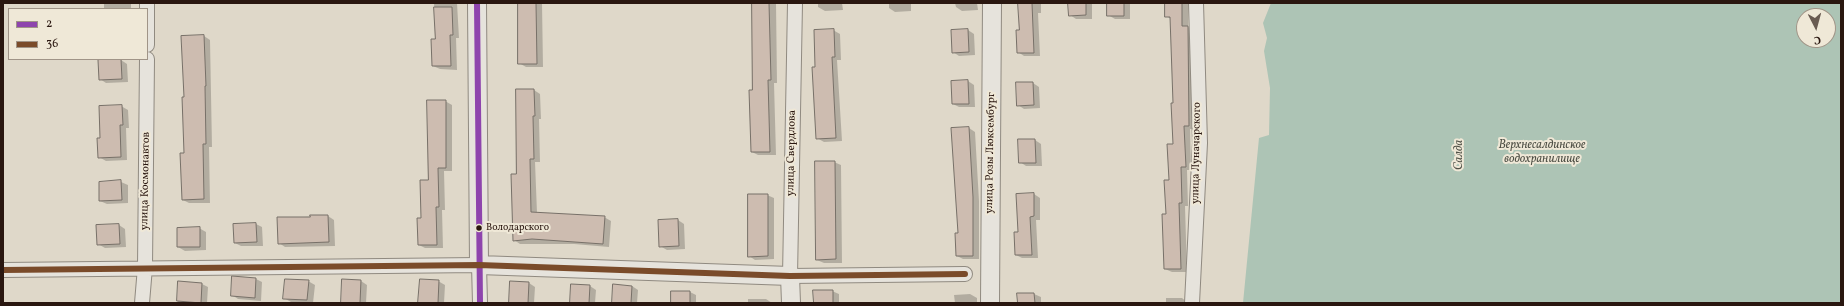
<!DOCTYPE html>
<meta charset="utf-8">
<style>
body{margin:0}
#map{position:relative;width:1844px;height:306px;overflow:hidden;background:#dfd8c9;font-family:Vollkorn,serif}
canvas{display:block}
.frame{position:absolute;inset:0;border:4px solid #2a1710;pointer-events:none}
.legend{position:absolute;left:8px;top:8px;width:140px;height:52px;box-sizing:border-box;background:#efe8d7;border:1px solid #a09487;margin:0;padding:5px 7px;list-style:none;font-size:12px;color:#2a1710}
.legend li{display:flex;align-items:center;gap:8px;height:20px}
.legend b{width:20px;border:1px solid #a09487}
.north{position:absolute;left:1796px;top:8px;width:40px;height:40px;box-sizing:border-box;background:#efe8d7;border:1px solid #a09487;border-radius:50%;rotate:174deg;font-size:11px;font-weight:700;line-height:16px;text-align:center;color:#2a1710}
.north::after{content:'';display:block;margin:auto;width:14px;height:18px;background:#695b51;clip-path:polygon(50% 0,100% 100%,50% 72%,0 100%)}
</style>
<div id="map">
<canvas width="1844" height="306"></canvas>
<div class="frame"></div>
<ul class="legend">
<li><b style="height:5px;background:#8e44ad"></b>2</li>
<li><b style="height:5px;background:#7a4b2a"></b>36</li>
</ul>
<div class="north">С</div>
</div>
<script>
const context = document.querySelector('canvas').getContext('2d');
context.lineJoin = 'round';
function fill(path, color) {
  context.fillStyle = color;
  context.fill(path, 'evenodd');
}
function trace(path, color, width, dash) {
  context.strokeStyle = color;
  context.lineWidth = width;
  context.lineCap = dash ? 'butt' : 'round';
  context.setLineDash(dash || []);
  context.stroke(path);
}
function write(font, color, halo, rows, align = 'center') {
  context.font = font + ' Vollkorn,serif';
  context.lineWidth = 4;
  context.setLineDash([]);
  context.textBaseline = 'middle';
  context.strokeStyle = halo;
  context.fillStyle = color;
  for (const [text, x, y, turn = 0] of rows) {
    context.save();
    context.translate(x, y);
    context.rotate((+turn || 0) * Math.PI / 180);
    context.textAlign = isNaN(turn) ? turn : align;
    if (halo) context.strokeText(text, 0, 0);
    context.fillText(text, 0, 0);
    context.restore();
  }
}
const water = new Path2D(`
 M1271,3H1841V303H1243L1259,138L1269,135L1270,88L1264,51L1267,38L1263,23ZM1804,16H1828V40H1804Z`);
const shadow = new Path2D(`
 M104,3H131V9H104Z
 M434,3H457L459,38H456L457,70L440,69L433,66L436,40Z
 M518,3H542L543,67H526L519,63Z
 M752,3H776L777,83H774L776,155H758L752,152Z
 M818,3H842L843,10L825,11L818,7Z
 M889,3H911V11L895,12L889,8Z
 M955,3H977L978,10L962,11L956,7Z
 M1019,3H1041V13H1038L1040,56H1024L1018,52L1020,31Z
 M1069,3H1092V19H1076L1070,15Z
 M1108,3H1130V19H1115L1108,15Z
 M1166,3H1188V27L1194,30L1195,129H1190L1191,170H1187L1188,206H1185L1187,272H1172L1165,269L1167,215L1174,145V104L1171,19L1166,16Z
 M833,30L840,34L841,60H837L842,141L824,142L817,138L816,68Z
 M968,30L974,34L975,55L959,56L953,52Z
 M204,36L210,40L212,147H209L210,203H189L183,200L185,98Z
 M121,60L127,64L128,82L106,83L100,79Z
 M968,81L974,85L975,107H959L953,104Z
 M1017,83H1033L1039,87L1040,108L1024,109L1018,105Z
 M534,90L540,94L541,119H539L540,162H535L537,213L604,217L611,221L609,247L574,244H520L514,240L517,175Z
 M445,101L452,105V171H444L445,210H442L443,248H425L419,245L422,219Z
 M121,106L128,110L129,128H126L127,160L106,161L99,157L101,139Z
 M969,128L975,132L979,201V259H963L957,256Z
 M1035,140L1041,144L1042,166H1026L1020,162Z
 M834,162L841,165L842,263H824L817,260Z
 M121,182L128,185V203L107,204L100,201V183Z
 M1034,194L1040,198V220H1036L1038,258H1022L1016,255L1019,233Z
 M767,195L774,198V259L755,260L749,256Z
 M328,216L334,220L335,246L285,247L279,243L278,218Z
 M678,220L684,224L685,249L667,250L660,246Z
 M256,224L262,227L263,246H241L235,243Z
 M119,225L125,229L126,247L105,248L98,244L97,226Z
 M199,228L206,232V250L185,251L178,247Z
 M256,279L262,282L261,301L238,299L232,295Z
 M308,281L315,285L313,303L291,302L284,298Z
 M361,281L367,285L366,303H342Z
 M438,281L445,285L444,303H419Z
 M179,282L202,284L208,287L207,303H178Z
 M529,283L535,287L534,303H510Z
 M590,286L596,290L595,303H571Z
 M632,286L638,290L637,303H613Z
 M832,291L839,294V303H815Z
 M690,292L696,295V303H672Z
 M970,294L977,298V303H955L954,295Z
 M1018,294H1034L1041,297V303H1019Z
 M1166,298H1182L1188,303H1166Z
 M748,299H766L772,303H748Z`);
const building = new Path2D(`
 M518,3H536L537,64H518Z
 M752,3H769L771,80H768L770,152H751L749,90H752Z
 M1018,3H1032L1034,53H1017L1016,30H1019Z
 M1068,3H1086V15L1069,16Z
 M1107,3H1124V16H1107Z
 M1165,3H1182V26H1188L1189,126H1184L1186,167H1181L1182,203H1179L1181,269H1164L1162,214H1166L1164,180H1169L1167,144H1173L1171,103H1173L1170,17H1165Z
 M434,7H452L453,35H450L451,66H432L431,39H435Z
 M834,29L835,57H832L836,138L816,139L812,67H815L814,30Z
 M968,29L969,52L952,53L951,30Z
 M204,35L206,86H205L206,144H203L204,199L182,200L180,153H184L182,97H184L181,36Z
 M121,59L122,79L99,80L98,60Z
 M968,80L969,104H952L951,81Z
 M1016,82H1033L1034,105L1017,106Z
 M516,89H534L535,116H533L534,159H530L531,212L605,216L603,244L532,239L513,241L511,174H516Z
 M427,100H446V168H438L439,207H436L437,245H418L417,218H421L420,180H428Z
 M122,105L123,125H120L121,157L98,158L97,138H100L99,106Z
 M969,127L973,197V256H956L955,233H958L951,128Z
 M1018,139H1035L1036,163H1019Z
 M815,161H835L836,259L816,260Z
 M121,180L122,200L99,201V182Z
 M1034,193V216L1030,217L1032,255H1015L1014,232H1018L1016,194Z
 M748,194H768V256L748,257Z
 M310,215H328L329,242L278,244L277,217H310Z
 M678,219L679,246L659,247L658,220Z
 M256,223L257,242L234,243L233,224Z
 M119,224L120,244L97,245L96,225Z
 M200,227V247H177V228Z
 M232,276L256,278L255,298L231,296Z
 M285,279L309,280L307,300L283,299Z
 M342,279L361,280L360,303H341Z
 M420,279L439,280L438,303H418Z
 M178,281L202,283L201,303L177,301Z
 M510,281L529,282L528,303H509Z
 M571,284L590,285L589,303H570Z
 M613,284L632,286L631,303H612Z
 M813,290H833V303H814Z
 M671,291H690V303H671Z
 M1017,293H1034L1035,303H1018Z`);
const minor = new Path2D(`
 M795,3L790,276L965,274
 M147,45V3
 M3,270L479,265L480,303
 M142,303L145,267L147,59
 M1192,303L1200,143L1196,3`);
const tertiary = new Path2D(`
 M477,3L479,265L790,276L791,303
 M990,303L992,3`);
const bus1 = new Path2D(`
 M477,3L480,303`);
const bus2 = new Path2D(`
 M3,270L479,265L790,276L965,274`);
const markers = [
 [479,228,3.5,"#2a1710"]
];
const busNames = [
 ["Володарского",486,228]
];
const streetNames = [
 ["улица Свердлова",792,153,-89],
 ["улица Розы Люксембург",991,153,-89],
 ["улица Луначарского",1197,153,-89],
 ["улица Космонавтов",146,181,-89]
];
const waterNames = [
 ["Верхнесалдинское",1542,146],
 ["водохранилище",1542,160],
 ["Салда",1460,155,-90]
];
fill(water, '#adc4b5');
fill(shadow, '#0003');
fill(building, '#cdbcb0');
trace(building, '#777068', 1);
trace(minor, '#908a80', 16);
trace(tertiary, '#908a80', 20);
trace(minor, '#e6e3dc', 14);
trace(tertiary, '#e6e3dc', 18);
trace(bus1, '#8e44ad', 6);
trace(bus2, '#7a4b2a', 6);
for (const [x, y, r, color] of markers) {
  const dot = new Path2D();
  dot.arc(x, y, r, 0, 2 * Math.PI);
  context.fillStyle = color;
  context.fill(dot);
  trace(dot, '#efe8d7', 1.5);
}
write('10px', '#2a1710', '#efe8d7', busNames, 'left');
write('11px', '#2a1710', '#efe8d7', streetNames);
write('italic 12px', '#505147', '#efe8d7', waterNames);
</script>
